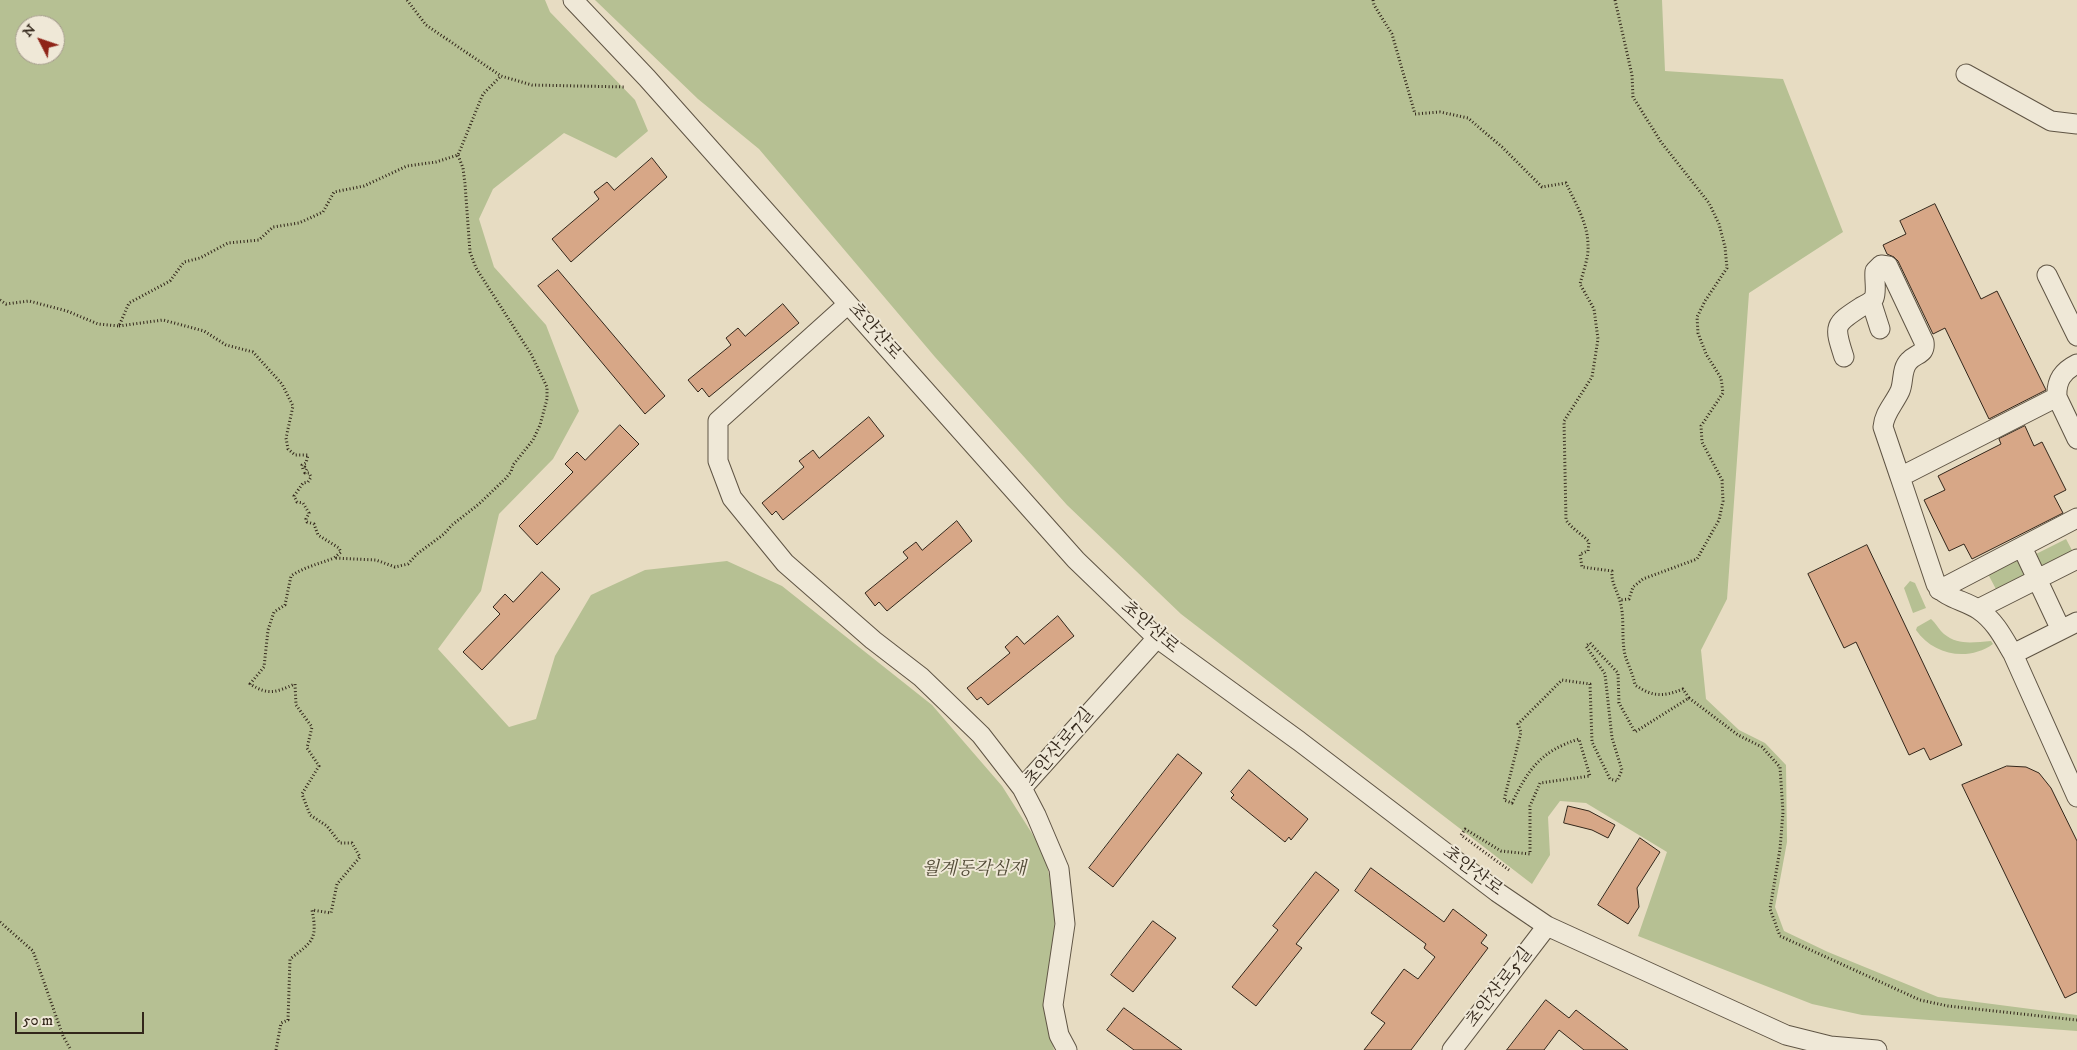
<!DOCTYPE html>
<meta charset="utf-8">
<style>
body{margin:0}
#map{position:relative;width:2077px;height:1050px;overflow:hidden;background:#e7dcc2;font-family:"IM FELL DW Pica",serif}
canvas{display:block}
.north{position:absolute;left:15px;top:15px;width:50px;height:50px;box-sizing:border-box;background:#efe8d7;border:1px solid #a39a8b;border-radius:50%;rotate:311deg;font-size:14px;font-weight:700;line-height:20px;text-align:center;color:#32261a}
.north::after{content:'';display:block;margin:auto;width:18px;height:22px;background:#8f2418;clip-path:polygon(50% 0,100% 100%,50% 72%,0 100%)}
.scale{position:absolute;left:15px;top:1012px;width:129px;height:22px;box-sizing:border-box;border:2px solid #32261a;border-top:0;padding-left:6px;font-size:15px;line-height:18px;white-space:nowrap;color:#32261a;-webkit-text-stroke:4px #efe8d7;paint-order:stroke}
</style>
<div id="map">
<canvas width="2077" height="1050"></canvas>
<div class="north">N</div>
<div class="scale">50 m</div>
</div>
<script>
const context = document.querySelector('canvas').getContext('2d');
context.lineJoin = 'round';
function fill(path, color) {
  context.fillStyle = color;
  context.fill(path, 'evenodd');
}
function trace(path, color, width, dash) {
  context.strokeStyle = color;
  context.lineWidth = width;
  context.lineCap = dash ? 'butt' : 'round';
  context.setLineDash(dash || []);
  context.stroke(path);
}
function write(font, color, halo, rows, align = 'center') {
  context.font = font + ' "IM FELL DW Pica","Noto Serif KR",serif';
  context.lineWidth = 4;
  context.setLineDash([]);
  context.textBaseline = 'middle';
  context.strokeStyle = halo;
  context.fillStyle = color;
  for (const [text, x, y, turn = 0] of rows) {
    context.save();
    context.translate(x, y);
    context.rotate((+turn || 0) * Math.PI / 180);
    context.textAlign = isNaN(turn) ? turn : align;
    if (halo) context.strokeText(text, 0, 0);
    context.fillText(text, 0, 0);
    context.restore();
  }
}
const green = new Path2D(`
 M0,0H545L550,12L635,100L648,131L616,158L564,133L493,189L479,219L494,267L546,325L579,411L553,459L499,514L481,591L438,649L509,727L536,719L555,656L591,595L645,570L727,561L782,586L932,705L1002,786L1045,854L1055,908L1054,951L1044,1011L1054,1050H0ZM25,25H55V55H25Z
 M595,0H1662L1665,71L1783,79L1843,232L1749,293L1727,599L1701,650L1706,699L1739,730L1765,743L1786,765L1787,842L1775,907L1784,931L1828,952L1938,997L2077,1015V1031L1862,1015L1812,1004L1638,936L1667,852L1586,803L1560,801L1548,817L1550,855L1532,884L1181,614L1067,505L935,357L759,149L698,99Z
 M2066,539L2074,554L2042,570L2034,555Z
 M2020,557L2030,576L1998,593L1988,574Z
 M1910,581L1915,583L1926,608L1913,613L1904,588Z
 M1931,619C1936,623 1939,630 1944,634C1959,646 1974,642 1991,641L1993,644C1968,662 1933,655 1916,630L1917,627Z`);
const building = new Path2D(`
 M652,158L667,177L571,262L552,239L599,199L594,192L607,182L614,190Z
 M1935,204L1981,299L1997,291L2046,390L1989,419L1945,328L1933,334L1898,261L1894,257L1887,254L1883,245L1906,234L1900,221Z
 M558,270L665,396L645,414L538,286Z
 M783,304L799,323L709,397L702,388L698,392L688,380L731,345L726,338L738,328L745,336Z
 M869,417L884,436L783,520L776,511L772,515L762,503L804,467L799,461L813,450L819,458Z
 M620,425L639,444L537,545L519,526L573,472L565,464L577,452L585,460Z
 M2025,426L2034,446L2042,442L2066,490L2054,496L2063,513L1972,559L1964,544L1949,551L1924,500L1945,490L1938,476L2001,444L1999,439Z
 M957,521L972,541L887,611L879,602L875,606L865,593L908,558L903,552L916,542L922,550Z
 M1867,545L1962,745L1930,760L1924,748L1909,755L1856,642L1844,648L1808,574Z
 M542,572L560,589L482,670L463,652L500,614L493,607L505,594L513,602Z
 M1058,616L1074,636L988,705L981,697L977,700L967,688L1010,653L1005,647L1017,636L1024,644Z
 M1178,754L1202,773L1113,887L1089,868Z
 M2007,766L2026,767L2039,773L2051,788L2077,841V992L2065,998L1962,785Z
 M1249,770L1308,819L1291,840L1289,837L1285,842L1231,798L1234,795L1231,792Z
 M1568,806L1589,811L1615,825L1608,838L1592,830L1564,823Z
 M1640,838L1660,852L1637,888L1639,907L1628,924L1598,905Z
 M1371,868L1444,922L1453,909L1487,935L1481,943L1488,948L1411,1050H1364L1385,1023L1371,1013L1404,969L1418,979L1435,957L1424,948L1426,944L1355,891Z
 M1316,872L1339,890L1296,944L1302,948L1256,1006L1232,987L1278,930L1273,926Z
 M1153,921L1176,938L1133,992L1111,975Z
 M1546,1000L1569,1018L1576,1010L1628,1050H1584L1559,1030L1544,1050H1507Z
 M1124,1008L1182,1050H1134L1107,1030Z`);
const path = new Path2D(`
 M407,0L426,25L501,76L532,85L626,87
 M1373,0L1374,5L1392,34L1415,114L1440,112L1468,118L1502,147L1542,187L1566,183C1575,202 1588,224 1588,245C1589,257 1583,272 1580,284L1594,309L1598,339L1592,377L1564,421L1566,520C1572,529 1582,534 1589,542L1588,551L1580,554L1582,567L1612,571C1611,583 1617,590 1620,601C1625,619 1621,637 1625,655C1628,665 1633,674 1635,685C1653,697 1663,697 1683,689L1689,698L1635,732L1619,703L1618,673L1590,643L1586,646L1605,674L1612,738L1622,770L1617,781L1610,779L1592,742L1590,684L1562,680L1518,724L1521,732L1504,800L1512,803C1529,768 1541,751 1579,739L1590,776L1540,783L1530,806V854L1501,851L1465,829L1461,835L1509,870
 M1615,0L1632,75L1633,97L1661,142L1709,203L1719,224L1725,247L1727,268L1705,301L1697,317L1698,333L1706,354L1721,378L1723,393L1701,426L1702,442L1722,480L1723,501L1719,520L1697,559L1643,579L1633,587L1629,599L1620,600
 M0,300L6,304L29,301L67,311L98,324L119,326L129,303L170,281L184,262L200,258L228,243L259,240L273,227L299,223L323,212L334,192L364,186L407,166L436,162L458,155L483,94L501,76
 M119,326L163,320L204,331L226,345L253,352L282,384L293,406L286,438L288,449L295,455H308L306,463L302,465L303,469L305,467L307,469L305,473H309L311,477L308,482L303,483L294,496L297,502L303,503L309,513L306,519L307,522L314,524L318,535L339,548L341,552L334,558L376,560L395,567L408,564L417,554L444,534L452,525L479,504L505,479L511,472L513,465L533,440L540,425L547,399V387L531,354L476,268L470,252L465,184L463,168L458,155
 M1689,698L1738,735L1762,747L1780,767L1783,812L1780,849L1770,909L1780,936L1920,1000L1948,1006L2077,1020
 M0,922L33,951L63,1036L71,1050
 M276,1050L281,1023L288,1020L290,959C312,942 318,940 312,910L331,913L337,884L360,857L352,843H340L327,826L310,815L302,794L319,766L307,748L312,727L296,705L295,684C276,692 269,696 250,684L264,667L268,630L274,612L285,605L291,576C304,567 319,564 334,558`);
const minor = new Path2D(`
 M573,0L647,78L1076,560L1157,638L1299,741L1497,892L1547,926L1786,1035L1830,1046L1877,1050
 M1966,74L2051,121L2077,124
 M2047,275L2077,336
 M1871,301L1880,329
 M848,304L718,421V461L732,498L785,563L873,640L921,677L981,735L1022,788
 M1844,357C1834,326 1833,325 1861,307C1865,305 1871,302 1874,298C1877,291 1874,279 1875,271L1881,265L1888,266L1924,342C1926,355 1916,353 1909,361C1901,369 1904,382 1900,391C1894,404 1884,413 1883,427L1900,477
 M2077,364C2063,371 2056,380 2057,397L2077,439
 M2057,397L1900,477L1936,584C1945,599 1965,600 1979,610C1995,621 2003,637 2013,654L2077,797
 M2022,547L2061,630
 M1939,590L2077,518
 M1978,609L2077,559
 M2013,654L2077,622
 M1067,1050L1059,1035L1053,1005L1065,924L1059,869L1036,815L1022,788L1157,638
 M1452,1050L1547,926`);
const streetNames = [
 ["초안산로",874,332,48],
 ["초안산로",1149,628,41],
 ["초안산로7길",1060,748,-50],
 ["초안산로",1472,872,37],
 ["초안산로5길",1500,988,-52]
];
const parkNames = [
 ["월계동각심재",974,870]
];
fill(green, '#b6c093');
fill(building, '#d7a787');
trace(building, '#32261a', 1);
trace(minor, '#5f5444', 21);
trace(path, '#32261a', 3, [1, 2.5]);
trace(minor, '#efe8d7', 19);
write('18px', '#32261a', '#efe8d7', streetNames);
write('italic 18px', '#534c38', '#efe8d7', parkNames);
</script>
